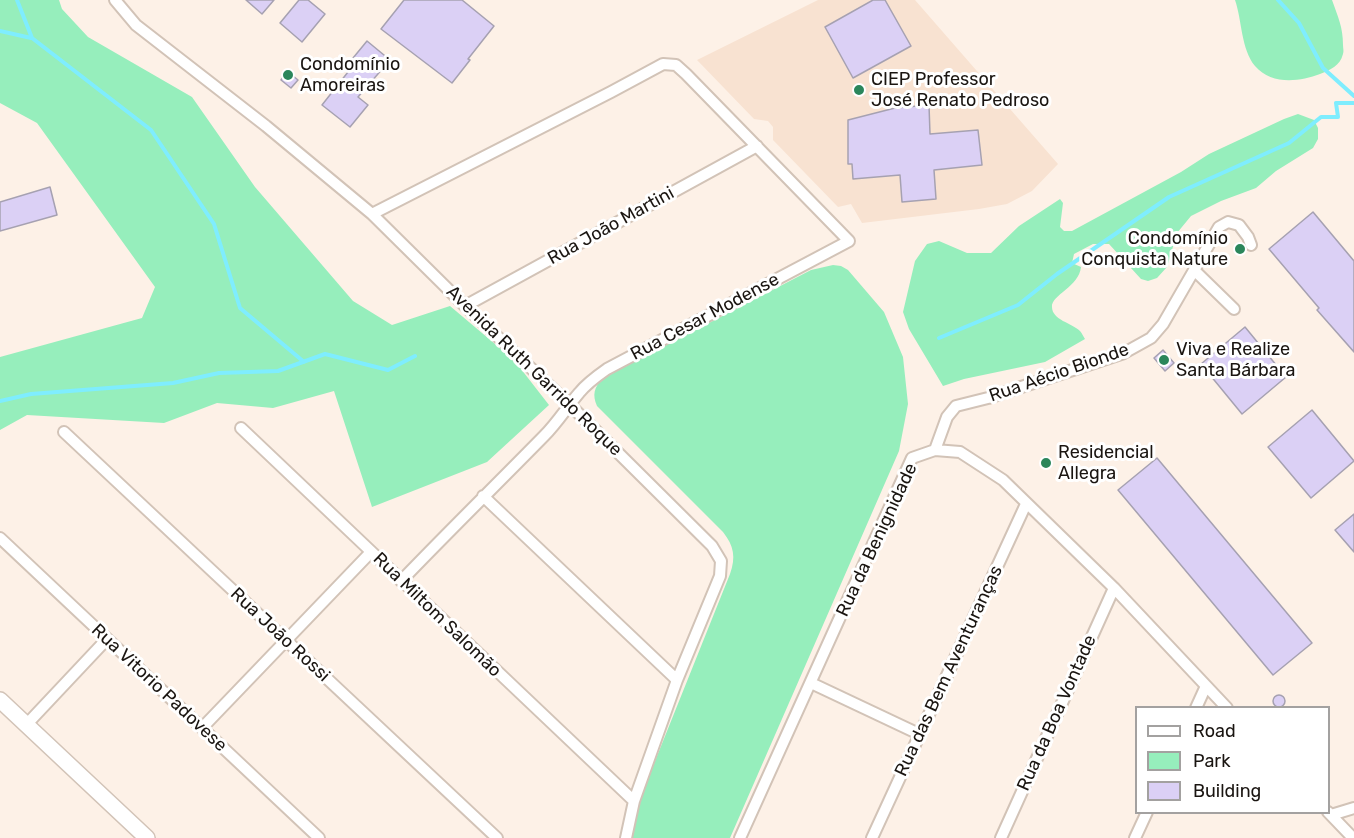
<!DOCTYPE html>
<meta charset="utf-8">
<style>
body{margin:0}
#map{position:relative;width:1354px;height:838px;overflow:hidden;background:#fdf1e7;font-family:Rubik,sans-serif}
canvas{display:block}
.legend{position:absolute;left:1135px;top:706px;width:195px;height:108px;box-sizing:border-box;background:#fff;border:2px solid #a3a1a0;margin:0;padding:8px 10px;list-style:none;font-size:18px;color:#1a1511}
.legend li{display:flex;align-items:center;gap:12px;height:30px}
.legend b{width:30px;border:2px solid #a3a1a0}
</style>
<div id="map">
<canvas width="1354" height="838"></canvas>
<ul class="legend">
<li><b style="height:8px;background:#fff"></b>Road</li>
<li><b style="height:16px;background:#96eebc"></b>Park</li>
<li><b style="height:16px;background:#dbd0f5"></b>Building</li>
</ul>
</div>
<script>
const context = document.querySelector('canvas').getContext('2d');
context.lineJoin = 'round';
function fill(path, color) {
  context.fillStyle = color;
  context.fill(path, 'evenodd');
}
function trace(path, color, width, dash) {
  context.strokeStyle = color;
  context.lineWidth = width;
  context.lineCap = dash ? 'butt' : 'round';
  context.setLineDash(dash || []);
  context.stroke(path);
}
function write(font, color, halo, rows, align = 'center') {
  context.font = font + ' Rubik,sans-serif';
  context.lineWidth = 6;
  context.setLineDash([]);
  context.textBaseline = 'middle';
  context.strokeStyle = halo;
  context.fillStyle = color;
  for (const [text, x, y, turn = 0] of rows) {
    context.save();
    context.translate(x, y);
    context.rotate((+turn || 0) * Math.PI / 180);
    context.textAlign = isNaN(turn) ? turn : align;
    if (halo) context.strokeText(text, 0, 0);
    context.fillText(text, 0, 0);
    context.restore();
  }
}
const built = new Path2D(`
 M818,0H915L1058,164L1032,191L1007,204L979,209L862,223L851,204L838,207L773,140V127L768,121L754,119L697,60Z`);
const green = new Path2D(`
 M0,0H59L62,9L88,37L192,97L255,187L353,301L392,325L450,306L514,360L549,405L487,462L372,507L334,391L273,408L217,403L164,423L27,415L0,430V357L142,318L155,287L37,123L0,103Z
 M1235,0H1332C1338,17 1343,27 1343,45C1343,48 1344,51 1343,54C1340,66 1330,70 1320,74C1299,82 1271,85 1255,66C1241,49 1242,20 1235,0Z
 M1298,114L1314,120L1318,128V139L1313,148L1276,171L1256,188L1221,201L1191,216L1177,233L1167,267L1157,278L1148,281L1141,279L1109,244H1093L1074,254L1072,263L1081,267C1079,287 1051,295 1052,307C1052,320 1072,323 1080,331C1082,333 1083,336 1085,339L1045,362L964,379L943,386L909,329L903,312L915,261L927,244L939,241L967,253H991L1019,226L1060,199L1063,203L1060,227L1064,231H1072L1181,172L1209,154L1284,119Z
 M833,265L841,266L848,270L884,312L903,357L908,404L899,451L730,838H632L641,796L730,574C736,557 734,546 723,532L597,406C592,395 594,387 603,378L811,270Z`);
const stream = new Path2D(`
 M17,0L32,38L151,130L214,224L240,308L304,362
 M1278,0L1299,23L1323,68L1354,96
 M0,31L31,38
 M939,338L1018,305L1057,274L1169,197L1289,143L1321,117H1338L1336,103H1354
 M0,401L31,394L173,383L219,373L278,371L325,354L388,370L415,356`);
const building = new Path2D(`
 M246,0H274L262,14Z
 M299,0H308L325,14L302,42L280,23Z
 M404,0H462L494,26L468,59L470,60L452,83L381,29Z
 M873,0H885L911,46L853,78L825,27Z
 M367,41L390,60L358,97L368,105L350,127L322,105L348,72L344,69Z
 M287,71L298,80L291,88L281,80Z
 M929,105L930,134L978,130L982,165L934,170L936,199L902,202L900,175L853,179L852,164H848V120L895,108Z
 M50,187L57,215L0,231V202Z
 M1313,212L1354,261V352L1317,310L1319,308L1269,249Z
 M1245,327L1286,377L1242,414L1201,364Z
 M1163,350L1174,363L1165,371L1154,358Z
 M1312,410L1354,461L1311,498L1268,447Z
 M1157,458L1312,643L1273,675L1118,490Z
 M1354,514V552L1335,530Z
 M1273 701a6 6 0 1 1 12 0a6 6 0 1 1-12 0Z`);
const street = new Path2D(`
 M115,0L136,25L266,126L372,214L465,306L570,405L712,546L721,561L720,576L677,680L634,801L626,838
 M372,214L611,92L663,64L676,65L686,74L849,241L607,369C597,376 587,383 579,393C567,407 557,423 544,436C497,484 448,532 401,581
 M1194,270L1234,309
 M465,306L757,146
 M241,428L634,801
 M64,432L497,838
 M935,450L947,417L956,406L988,398L1124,353L1151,338L1163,324L1219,227L1228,222L1239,225L1248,237L1251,245
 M483,496L677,680
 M0,538L319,838
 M811,683L919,734
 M1196,708L1206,686
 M27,724L107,639
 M202,728L371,552
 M1328,812L1353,838
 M1331,815L1354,808
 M740,838L912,458L935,450L960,452L1003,480L1114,588L1227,708
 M872,838L1026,504
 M1001,838L1114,588
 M1135,838L1147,812`);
const secondary = new Path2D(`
 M0,700L147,838`);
const markers = [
 [288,75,6,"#2b865b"],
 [859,90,6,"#2b865b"],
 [1240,249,6,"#2b865b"],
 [1164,360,6,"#2b865b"],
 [1046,463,6,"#2b865b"]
];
const poiNames = [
 ["Condomínio",300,65],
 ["Amoreiras",300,86],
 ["CIEP Professor",871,80],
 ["José Renato Pedroso",871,101],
 ["Condomínio",1228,239,"right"],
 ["Conquista Nature",1228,260,"right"],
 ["Viva e Realize",1176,350],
 ["Santa Bárbara",1176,371],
 ["Residencial",1058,453],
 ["Allegra",1058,474]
];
const streetNames = [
 ["Rua João Martini",611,226,-29],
 ["Rua Cesar Modense",705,317,-28],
 ["Avenida Ruth Garrido Roque",534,371,44],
 ["Rua Aécio Bionde",1059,373,-19],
 ["Rua da Benignidade",877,540,-65],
 ["Rua Miltom Salomão",437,615,44],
 ["Rua João Rossi",280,635,43],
 ["Rua das Bem Aventuranças",949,671,-65],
 ["Rua Vitorio Padovese",159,688,43],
 ["Rua da Boa Vontade",1057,713,-66]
];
fill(built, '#f8e2d1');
fill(green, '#96eebc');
trace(stream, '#7fedfe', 4);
fill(building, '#dbd0f5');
trace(building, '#a6a1b1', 1.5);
trace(street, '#d2c3b7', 14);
trace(secondary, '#d2c3b7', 18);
trace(street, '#fff', 10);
trace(secondary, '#fff', 15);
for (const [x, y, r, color] of markers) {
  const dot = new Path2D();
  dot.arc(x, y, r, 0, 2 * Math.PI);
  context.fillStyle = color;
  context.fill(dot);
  trace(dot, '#fff', 2);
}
write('18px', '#1a1511', '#fff', poiNames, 'left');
write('18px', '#1a1511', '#fff', streetNames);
</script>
